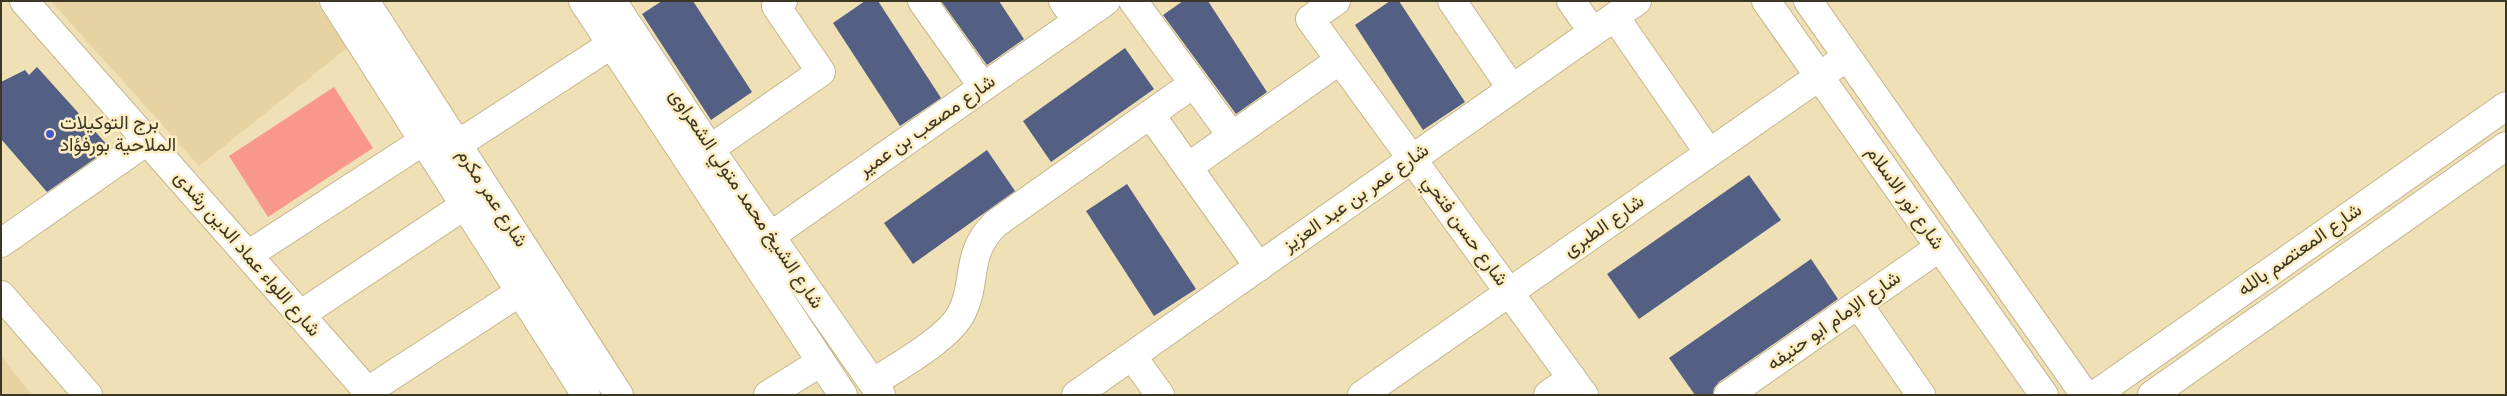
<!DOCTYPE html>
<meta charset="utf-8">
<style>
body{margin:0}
#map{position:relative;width:2507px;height:396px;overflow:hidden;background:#f0e0b5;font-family:Figtree,sans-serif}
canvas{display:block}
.frame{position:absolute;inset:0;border:2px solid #3c3625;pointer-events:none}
</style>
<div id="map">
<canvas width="2507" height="396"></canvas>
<div class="frame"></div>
</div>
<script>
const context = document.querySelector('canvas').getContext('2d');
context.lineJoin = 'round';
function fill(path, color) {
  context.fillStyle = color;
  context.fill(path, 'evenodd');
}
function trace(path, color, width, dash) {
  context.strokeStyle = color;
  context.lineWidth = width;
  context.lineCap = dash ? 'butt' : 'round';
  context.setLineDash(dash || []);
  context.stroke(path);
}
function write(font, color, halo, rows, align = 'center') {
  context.font = font + ' Figtree,Vazirmatn,sans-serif';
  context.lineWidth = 5;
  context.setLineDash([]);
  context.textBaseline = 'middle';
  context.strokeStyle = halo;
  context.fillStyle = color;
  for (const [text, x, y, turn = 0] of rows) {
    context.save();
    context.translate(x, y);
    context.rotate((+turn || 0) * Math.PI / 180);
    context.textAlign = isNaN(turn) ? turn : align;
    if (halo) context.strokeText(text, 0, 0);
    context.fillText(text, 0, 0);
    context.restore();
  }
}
const built = new Path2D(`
 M51,1H316L347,48L199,166Z
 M1,356L32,395H1Z`);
const green = new Path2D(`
 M334,87L373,148L268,217L229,156Z`);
const building = new Path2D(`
 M662,1H693L752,92L711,120L642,14Z
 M865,1H878L941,98L900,126L833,23Z
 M941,1H999L1024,39L987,65Z
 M1183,1H1208L1267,92L1236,114L1163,15Z
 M1390,1H1399L1465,102L1423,130L1355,25Z
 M1125,48L1154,89L1051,162L1023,121Z
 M37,67L110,148L47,192L1,139V82L25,70L29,75Z
 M987,150L1015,191L913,264L884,223Z
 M1749,175L1781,220L1639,319L1607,274Z
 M1127,184L1196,289L1154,316L1086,211Z
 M1811,259L1838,299L1719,382L1714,388L1713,395H1695L1669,358Z`);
const minor = new Path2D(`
 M24,1L371,395
 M334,1L586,395
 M365,1L619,395
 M583,1L843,395
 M612,1L710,149L881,395
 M922,1L983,87
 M1063,1L1077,21
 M1133,1L1232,136
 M1336,1L1310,19L1584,395
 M1452,1L1512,89
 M1571,1L1593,32
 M1766,1L2044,395
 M1808,1L2085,395
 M1615,17L1709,153
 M1150,114L1259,267
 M710,149L821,72L776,6L783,1
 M1188,167L1340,60
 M1,243L147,141
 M755,247L1106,1
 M248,255L414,147L469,137L612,44
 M1,295L88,395
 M1858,304L1921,395
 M300,315L465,205
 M1132,356L1160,395
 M873,383C898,366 950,338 962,312C978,280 964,255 995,224L1193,84
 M368,391L520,292
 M768,395L821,362
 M1076,395L1637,1
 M1362,395L1847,57
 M1548,395L1572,378
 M1728,395L1940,247
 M2095,395L2506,106
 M2152,395L2506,146`);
const markers = [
 [50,134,5,"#4258cc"]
];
const poiNames = [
 ["برج التوكيلات",60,123],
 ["الملاحية بورفؤاد",60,145]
];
const streetNames = [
 ["شارع مصعب بن عمير",927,126,-35],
 ["شارع عمر مكرم",492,198,57],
 ["شارع عمر بن عبد العزيز",1356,198,-35],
 ["شارع نور الاسلام",1905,198,55],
 ["شارع الشيخ محمد متولي الشعراوى",746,199,56],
 ["شارع الطبرى",1604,226,-35],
 ["شارع حسن فتحي",1465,231,54],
 ["شارع المعتصم بالله",2300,250,-35],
 ["شارع اللواء عماد الدين رشدى",247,254,49],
 ["شارع الإمام ابو حنيفه",1834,321,-35]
];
fill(built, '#e6d3a1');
fill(green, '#f89888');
fill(building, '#546083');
trace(minor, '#c5b58c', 30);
trace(minor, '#fff', 28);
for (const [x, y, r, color] of markers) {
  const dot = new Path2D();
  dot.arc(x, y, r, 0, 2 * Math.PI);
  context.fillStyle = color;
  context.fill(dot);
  trace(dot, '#fdedc2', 2);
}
write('19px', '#3c3625', '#fdedc2', poiNames, 'left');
write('19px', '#3c3625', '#fdedc2', streetNames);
</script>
